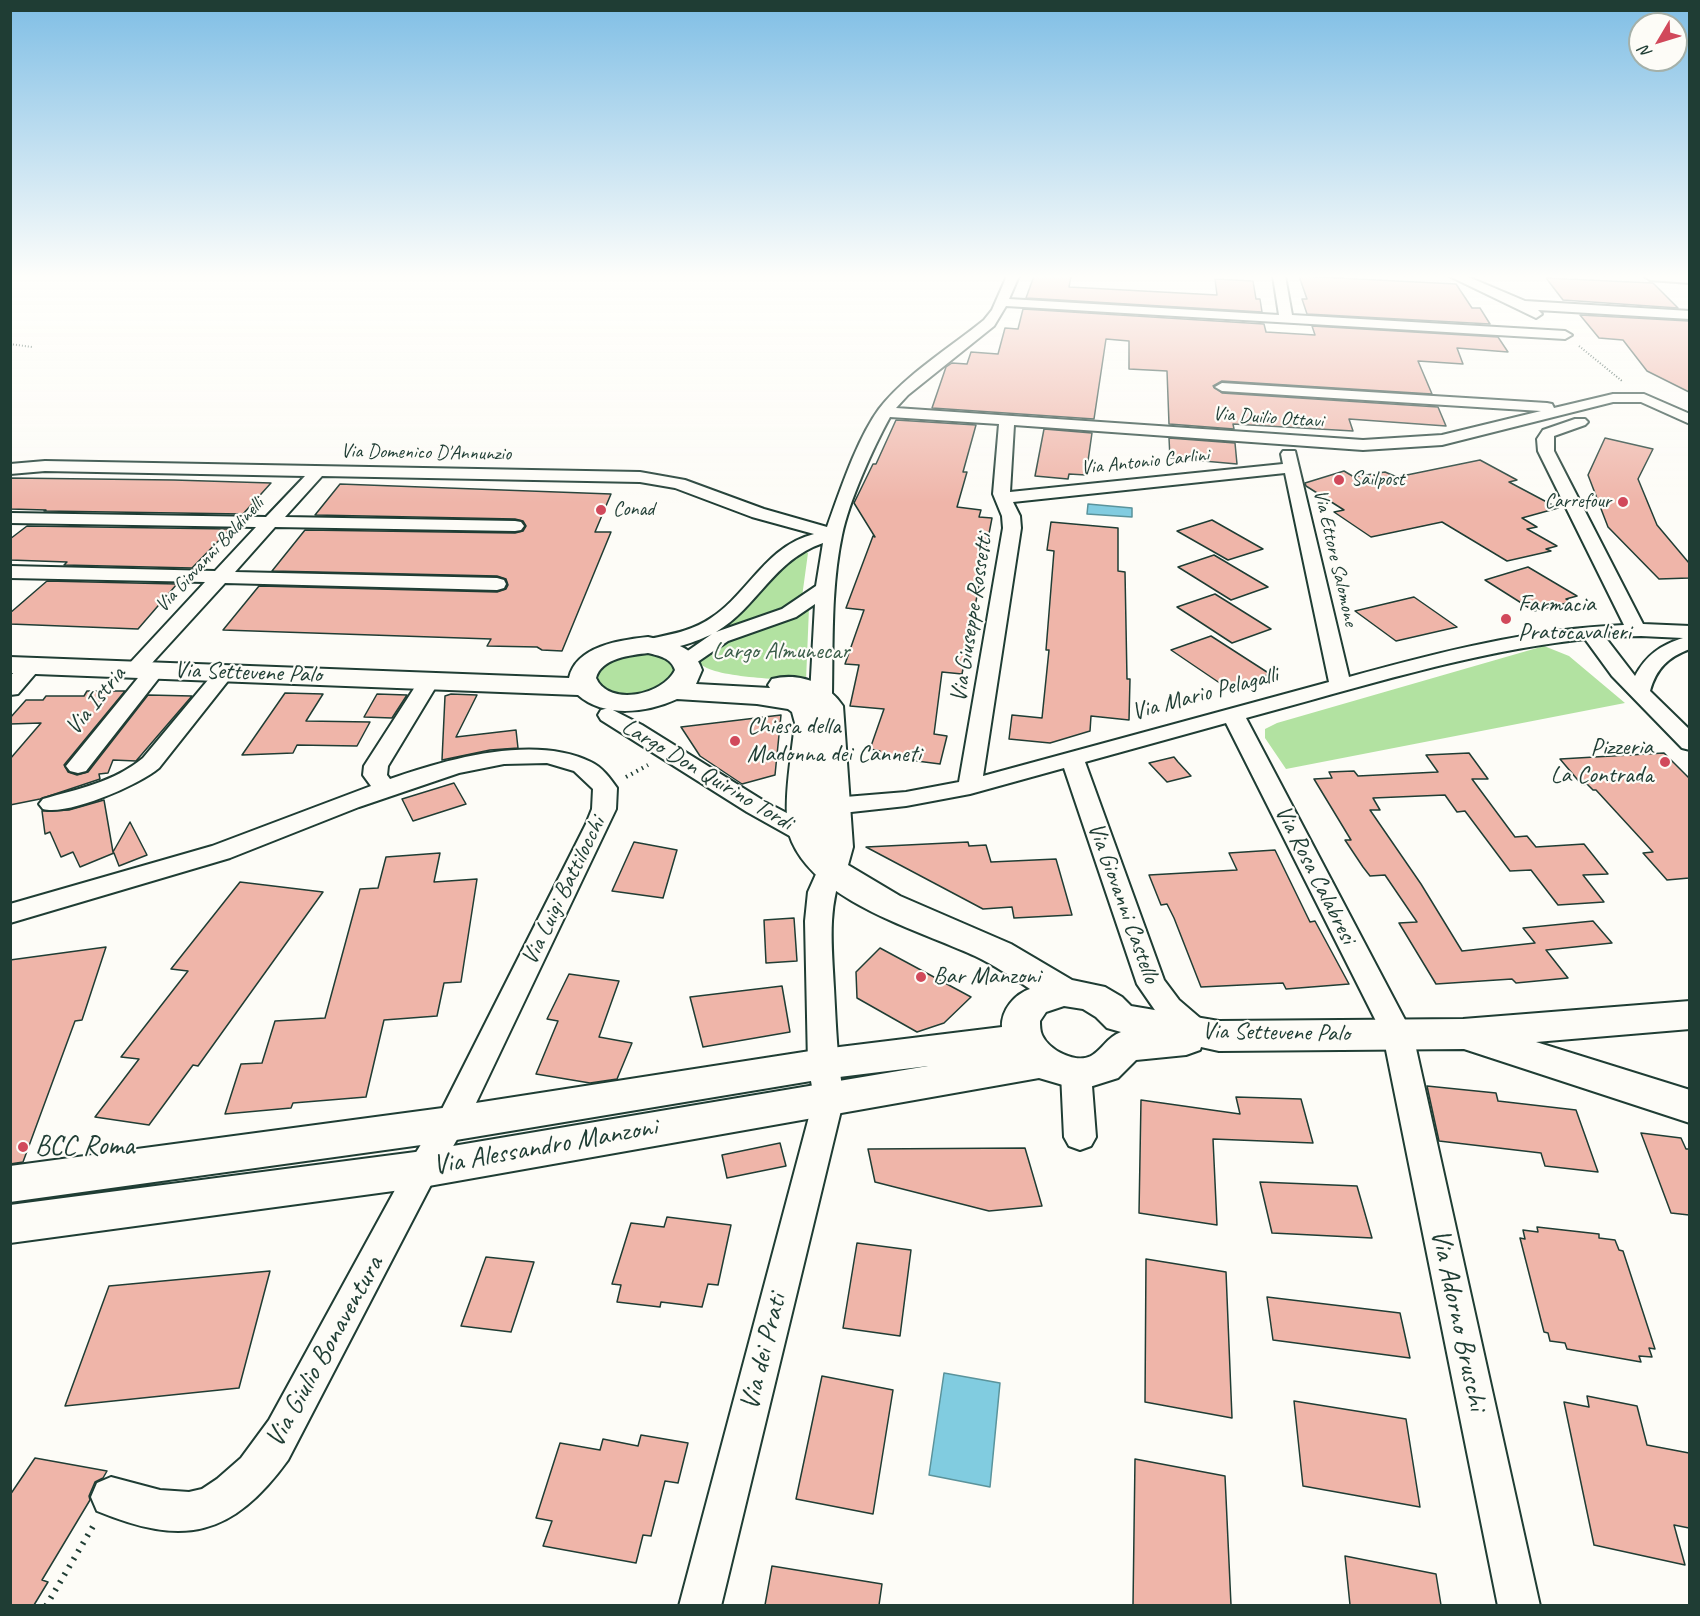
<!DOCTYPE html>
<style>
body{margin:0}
#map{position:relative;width:1700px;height:1616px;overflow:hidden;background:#fdfcf7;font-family:Caveat,sans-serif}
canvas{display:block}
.frame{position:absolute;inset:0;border:12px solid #1f3d34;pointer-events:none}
.north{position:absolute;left:1628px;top:12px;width:60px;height:60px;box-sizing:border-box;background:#fdfcf7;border:2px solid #a4b0a9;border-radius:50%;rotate:232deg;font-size:16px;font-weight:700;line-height:24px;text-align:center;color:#1f3d34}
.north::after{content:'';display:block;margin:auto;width:21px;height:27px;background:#d1495b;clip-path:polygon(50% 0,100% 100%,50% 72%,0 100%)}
</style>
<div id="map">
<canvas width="1700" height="1616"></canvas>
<div class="frame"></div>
<div class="north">N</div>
</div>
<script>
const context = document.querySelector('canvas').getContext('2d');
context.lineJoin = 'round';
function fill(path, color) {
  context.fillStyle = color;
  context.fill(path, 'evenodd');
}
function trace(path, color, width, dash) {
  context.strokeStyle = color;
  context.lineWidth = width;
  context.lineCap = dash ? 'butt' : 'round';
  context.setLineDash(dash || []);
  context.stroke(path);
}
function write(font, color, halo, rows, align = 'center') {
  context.font = font + ' Caveat,sans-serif';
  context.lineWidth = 4.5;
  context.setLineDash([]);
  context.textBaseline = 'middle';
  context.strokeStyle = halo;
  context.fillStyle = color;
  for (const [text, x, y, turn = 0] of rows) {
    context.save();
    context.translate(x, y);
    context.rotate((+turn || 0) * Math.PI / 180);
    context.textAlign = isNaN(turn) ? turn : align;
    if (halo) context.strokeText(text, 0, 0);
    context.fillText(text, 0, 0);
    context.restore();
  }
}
const green = new Path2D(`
 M803,551L808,553L802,597L792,606L733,629L722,626L796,552Z
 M809,608L806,681C785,679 711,678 700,663L702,656C710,651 717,644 726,641C754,629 783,626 809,608Z
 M1544,646L1569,656L1625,703L1286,769L1265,738V729L1277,723Z
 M642,653C656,655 669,656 676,670L670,684C640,695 624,704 597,683C592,659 625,656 642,653Z`);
const water = new Path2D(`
 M1088,504L1132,508V517L1087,514Z
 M944,1373L1000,1383L990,1487L929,1475Z`);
const building = new Path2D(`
 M1034,276H1071L1069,287L1217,295L1215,279L1253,281L1256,299H1260L1262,312L1026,298Z
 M1299,276L1456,284L1472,308H1480L1490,324L1307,314L1302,299H1307Z
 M1546,278L1653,283L1678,308L1563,300Z
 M1023,309L1264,324L1266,332L1315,335L1312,326L1498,337L1508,352L1457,348L1463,364L1418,361L1432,394L1222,381L1213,386L1222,393L1438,407L1446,426L1349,419L1353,431L1233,424L1234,429L1169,424L1167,371L1129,369V341L1106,339L1094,419L932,408L946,367L952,363L967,364L971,352L998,354L1005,328L1018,329Z
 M1580,315L1689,321V392L1647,371L1623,340L1599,338Z
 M896,420L976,425L963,472H967L957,507L981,510L979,517L992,518L962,674L942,672L934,734L947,736L940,764L878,756L880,751L870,749L884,709L850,706L859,665L845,664L864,610L846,608L873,536L875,537L854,503L873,464H876Z
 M1044,429L1092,433L1086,475L1069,474L1068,479L1035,476Z
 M1169,438L1235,443L1237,464L1170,458Z
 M1605,438L1653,449L1638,479L1657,525L1689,563V578L1659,579L1608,527L1588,475Z
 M1480,460L1517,480L1509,482L1558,508L1522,518L1537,527L1527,529L1557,546L1546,549L1551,551L1507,561L1442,522L1371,537L1334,512L1344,510L1306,486L1305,483L1344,471L1354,477L1385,472L1397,477Z
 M10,478L174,480L271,483L243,514L44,511L46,510L10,509Z
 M340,484L611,494L595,532H611L562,651L542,650L537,647L487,646L491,639L223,630L259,586L497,592L506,589L508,585L506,579L497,576L272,571L305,530L515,533L523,531L526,526L523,521L515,519L315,515Z
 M1212,520L1263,549L1228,560L1177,531Z
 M1051,522L1118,528V571L1125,572L1127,679H1130L1129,720L1091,716L1090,731L1050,743L1009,739L1012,715L1042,718L1049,650H1046L1054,551L1047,550Z
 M27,526L230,529L192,568L64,565L67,562L10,560V539Z
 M1214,555L1268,587L1231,600L1178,567Z
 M1528,567L1577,596L1566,599L1571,602L1534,611L1485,580Z
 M47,581L177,584L138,629L10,624V613Z
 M1215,594L1271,629L1232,643L1177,607Z
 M1414,597L1457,627L1396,641L1355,611Z
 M1211,636L1270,674L1230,690L1171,650Z
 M87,691H125L64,765L68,772L77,775L88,772L148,695L192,696L136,761L113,760L108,773L99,774L100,779L40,799L10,805V759L41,723L10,724V718L26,700H43L46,696H84Z
 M285,693L323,694L306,721L370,722L357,746L297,745L293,753L242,755Z
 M377,694L407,695L392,718L364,717Z
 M451,694L477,695L456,737L516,730L518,748L490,750L442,760L445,696Z
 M781,715L775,775L742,784L700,756L681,727Z
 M1469,753L1488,779H1472L1515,837L1527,836L1536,847L1584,844L1608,874L1583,875L1604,902L1558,905L1531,870L1510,871L1465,811L1457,812L1445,795L1373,798L1380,810H1370L1421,884L1462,951L1535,943L1523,928L1593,921L1612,943L1546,950L1568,978L1516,983L1512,979L1436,984L1399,923L1417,922L1385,875L1370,876L1363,867L1345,840H1351L1314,779L1332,778L1329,772L1354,771L1358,776L1438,772L1426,755Z
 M1664,753L1689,778V878L1667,880L1643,853L1653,852L1596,790H1593L1587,784L1582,785L1560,759Z
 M1174,757L1178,762L1191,776L1167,782L1149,763Z
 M454,783L466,804L413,821L402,799Z
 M104,800L113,852L130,822L147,855L119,866L114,853L80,867L73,852L61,857L50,832L45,834L42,811L69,810Z
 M634,842L677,850L663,898L612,891Z
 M968,842L969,846L986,845L991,862L1056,859L1072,915L1014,918L1012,907L983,909L866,847Z
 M1275,850L1310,922L1315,921L1349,984L1286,989L1283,983L1201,987L1174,918L1167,904L1161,905L1149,875L1237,870L1229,853Z
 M440,853L434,882L477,879L461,982L444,983L437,1016L384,1020L366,1097L293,1103L291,1108L225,1114L241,1064L262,1063L275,1021L325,1018L360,889L378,888L386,857Z
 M240,882L323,892L198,1066L193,1065L149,1125L95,1117L139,1059L121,1057L188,971L171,969Z
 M794,918L797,961L766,963L764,920Z
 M106,947L82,1020L75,1021L23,1162L10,1164V960Z
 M880,948L971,997L944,1023L917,1032L857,998L856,972Z
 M569,974L619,981L599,1037L632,1043L617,1079L590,1083L536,1074L558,1021L547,1019Z
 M782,986L790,1032L703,1047L690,997Z
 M1427,1086L1496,1093L1498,1101L1576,1110L1598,1172L1545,1166L1541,1153L1439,1141Z
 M1236,1097L1301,1099L1313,1143L1213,1139L1217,1225L1139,1213L1141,1100L1240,1114Z
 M1641,1133L1681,1138L1686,1149H1689V1215L1671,1213Z
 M780,1143L786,1166L727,1178L722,1155Z
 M1025,1148L1042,1206L989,1211L875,1182L868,1149Z
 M1260,1182L1357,1186L1372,1238L1272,1233Z
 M667,1217L731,1225L718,1285L708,1284L702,1307L661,1302L660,1307L617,1302L621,1285L612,1284L631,1223L664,1227Z
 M1537,1227L1599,1234V1238L1615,1240L1619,1250L1623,1251L1655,1349L1649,1348L1652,1357L1639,1356L1641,1362L1607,1356L1567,1349L1565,1343L1550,1341L1548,1333L1544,1332L1520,1238L1525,1239L1523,1230L1538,1232Z
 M857,1243L911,1250L900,1336L843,1328Z
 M486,1257L534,1262L511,1332L461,1326Z
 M1146,1259L1226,1272L1232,1418L1145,1402Z
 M270,1271L239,1388L65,1406L109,1286Z
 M1267,1297L1400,1313L1410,1358L1273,1340Z
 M822,1376L893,1390L873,1514L796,1499Z
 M1587,1396L1637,1406L1647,1445L1689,1453V1528L1674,1525L1685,1565L1594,1545L1564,1402L1589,1407Z
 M1294,1401L1406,1419L1420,1507L1303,1486Z
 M641,1435L688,1443L678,1483L665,1481L651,1536L643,1535L636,1563L543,1546L552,1521L536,1518L560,1443L600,1450L603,1439L638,1446Z
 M35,1458L107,1471L103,1478L95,1482L89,1496L90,1500L42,1580L48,1582L34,1605H10V1495Z
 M1135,1459L1225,1476L1231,1605H1133Z
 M1345,1556L1436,1574L1441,1605H1350Z
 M772,1566L882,1584L879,1605H765Z`);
const pathFar2 = new Path2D(`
 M10,344L32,347
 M1579,346L1622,381`);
const pathFar1 = new Path2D(`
 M626,777L648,765`);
const path = new Path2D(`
 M46,1606L95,1523`);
const minor = new Path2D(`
 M1007,276H1019L1009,299L1279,315L1273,276H1285L1292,315L1565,331L1572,335L1565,339L1006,306L994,326L908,395L896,408L1363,440L1442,435L1541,411L1222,391L1215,387L1222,383L1547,403L1552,404L1554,408L1613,394H1644L1690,414V424L1641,402H1613L1442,445L1363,450L1014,425L1010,492L1283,464L1281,454L1283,451H1295L1349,677C1439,652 1530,629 1624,625L1538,451L1537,439L1543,430L1575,419H1585L1588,422L1585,425L1554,436V451L1643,624L1690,626V649C1668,657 1656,669 1650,691L1690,730V750L1682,748L1612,676L1585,639C1469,652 1358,688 1246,718L1413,1035L1540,1606H1498L1383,1035L1226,723L1085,762L1164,980L1179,1000L1207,1024L1212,1032L1207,1040L1197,1043L1187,1040L1159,1016L1137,984L1064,768L970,794L906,806L833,814L825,811L821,806L825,801L833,798L906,792L959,782L1003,528L1002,516L993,494L999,424L890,417C873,448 849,501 842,535C831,587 833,642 832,695L829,700L821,701L813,700L810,695L815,604L796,617L728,641L693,665L686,667L679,665L676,661L679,657L712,634C694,643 661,654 641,649L638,645L641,641C665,635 689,633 711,618C749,593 766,546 814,534L752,517L675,488L640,482L322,476L285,517L515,521L521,522L524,526L521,530L515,531L275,527L235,572L497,578L504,580L506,584L504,588L497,590L225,583L151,664L163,665L166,669L86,771L78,773L70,771L66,766L142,673L129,672L126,668L129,664L205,582L10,578V566L215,571L256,527L10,523V513L266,517L305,476L45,471L10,474V464L45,461L640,472L685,480L764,509L827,527C840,491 857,439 879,409C905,375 951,347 984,320L992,310ZM1285,473L1329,682L983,776L1021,528L1020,516L1013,502ZM823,543L816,586L782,609L716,632C758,607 773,560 823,543ZM1641,636L1683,638C1661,645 1646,655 1635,676L1605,637Z
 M1449,276H1466L1525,301L1690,311V319L1538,310L1542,314L1536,318Z
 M1644,276H1690V283L1650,280Z
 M32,660L39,662L42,666L18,694L10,695V676L25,662Z
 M225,666L232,668L235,672L159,768C139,785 68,816 43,809L39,804L43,799C78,789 114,782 143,758L218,668Z
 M429,674L436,676L440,680L388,766L387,775L390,779C447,759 534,734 591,762C602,767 610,778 617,788L616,809L466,1124L434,1179L288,1460C232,1537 184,1547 97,1511L91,1497L97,1483L111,1477L160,1490L189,1492L202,1489L217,1479L241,1458L269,1420L412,1159L439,1115L586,824L592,809L593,789L574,771L547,763L504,764L459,773L359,807L230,858L10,923V904L212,846L371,786L363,775L364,766L422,676Z
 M609,708L642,725L764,801L815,828L818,834L815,840L806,842L797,840L747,812L601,720L598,715L601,710Z
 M830,861L839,863L843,869C827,909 832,946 834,988C836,1025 837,1061 844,1098L721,1606H679L814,1098L808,1064L805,921L808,892L821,863Z
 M1076,1061L1087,1065L1091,1073L1096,1137L1091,1146L1080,1150L1069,1146L1064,1137L1061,1073L1065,1065Z`);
const tertiary = new Path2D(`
 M648,637C672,643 694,645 702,670L696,684L770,688L768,685L772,679C799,672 828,683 843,706L853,847L848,865L900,896L1011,944L1072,980L1105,987L1122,997L1131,1006L1219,1021L1463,1019L1690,1001V1029L1536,1042L1690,1090V1123L1464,1049L1219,1051L1201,1047L1200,1050L1186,1055L1136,1060L1118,1078L1080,1090L1039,1078L423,1187L10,1243V1205L423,1151L928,1066L823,1079L450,1141L10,1202V1166L450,1107L823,1049L1002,1027C1001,1010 1015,994 1030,989C1012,977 994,965 975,956C919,930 819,903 792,842C780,814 792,754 795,723L792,712L788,709L757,704L677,699C647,713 604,718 578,695L10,673V657L569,678C576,646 620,640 648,637ZM648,653C660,656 671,658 675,670C663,695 609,707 596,678C601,658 631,655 648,653ZM1064,1006L1083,1009L1096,1017L1107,1028L1121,1032C1107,1037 1103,1049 1091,1056C1075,1064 1049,1050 1042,1035C1040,1031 1040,1025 1040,1021L1046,1012Z`);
const markers = [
 [1339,480,6,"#d1495b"],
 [1623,502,6,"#d1495b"],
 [601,510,6,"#d1495b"],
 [1506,619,6,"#d1495b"],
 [735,741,6,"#d1495b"],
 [1665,762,6,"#d1495b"],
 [921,977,6,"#d1495b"],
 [23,1147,6,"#d1495b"]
];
const farStreetnames = [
 ["Via Duilio Ottavi",1268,418,4],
 ["Via Domenico D'Annunzio",426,453,1],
 ["Via Antonio Carlini",1145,462,-6],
 ["Via Giovanni Baldinelli",210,555,-47],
 ["Via Ettore Salomone",1335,558,77]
];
const farPoinames = [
 ["Sailpost",1351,480],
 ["Carrefour",1611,502,"right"],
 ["Conad",613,510]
];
const poiNames = [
 ["Farmacia",1518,605],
 ["Pratocavalieri",1518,633],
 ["Chiesa della",747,727],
 ["Madonna dei Canneti",747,755],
 ["Pizzeria",1653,748,"right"],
 ["La Contrada",1653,776,"right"],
 ["Bar Manzoni",933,977]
];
const streetNames = [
 ["Via Giuseppe Rossetti",972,618,-81],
 ["Via Settevene Palo",248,673,2],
 ["Via Mario Pelagalli",1205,694,-15],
 ["Via Istria",96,701,-51],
 ["Largo Don Quirino Tordi",707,775,31],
 ["Via Rosa Calabresi",1315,875,63],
 ["Via Luigi Battilocchi",564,891,-64],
 ["Via Giovanni Castello",1123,903,70],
 ["Via Settevene Palo",1276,1033,1]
];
const parkNames = [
 ["Largo Almunecar",781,652]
];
const nearPoinames = [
 ["BCC Roma",35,1147]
];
const nearStreetnames = [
 ["Via Alessandro Manzoni",545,1147,-10],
 ["Via Adorno Bruschi",1458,1320,78],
 ["Via Giulio Bonaventura",325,1352,-61],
 ["Via dei Prati",764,1352,-76]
];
fill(green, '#b2e2a1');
fill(water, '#81cce0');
trace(water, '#5a939b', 1.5);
fill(building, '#efb5a9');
trace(building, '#1f3d34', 1.5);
trace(minor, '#1f3d34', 4);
trace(tertiary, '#1f3d34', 4);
trace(pathFar2, '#1f3d34', 2, [1, 2]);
trace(pathFar1, '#1f3d34', 4, [1.5, 4.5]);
trace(path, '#1f3d34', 6, [2, 7]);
fill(minor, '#fdfcf7');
fill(tertiary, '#fdfcf7');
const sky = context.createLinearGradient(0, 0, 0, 503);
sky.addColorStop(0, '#7fbee5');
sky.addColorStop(0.55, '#fefefb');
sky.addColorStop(1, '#fefefb00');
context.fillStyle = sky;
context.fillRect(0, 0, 1700, 503);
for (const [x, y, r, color] of markers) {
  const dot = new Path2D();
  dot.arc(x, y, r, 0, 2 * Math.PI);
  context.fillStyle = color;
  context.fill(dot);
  trace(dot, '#fdfcf7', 2);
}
write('20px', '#1f3d34', '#fdfcf7', farStreetnames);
write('20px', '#1f3d34', '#fdfcf7', farPoinames, 'left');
write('24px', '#1f3d34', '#fdfcf7', poiNames, 'left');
write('24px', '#1f3d34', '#fdfcf7', streetNames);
write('24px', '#3c5e4a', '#fdfcf7', parkNames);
write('28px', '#1f3d34', '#fdfcf7', nearPoinames, 'left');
write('28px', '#1f3d34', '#fdfcf7', nearStreetnames);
</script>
